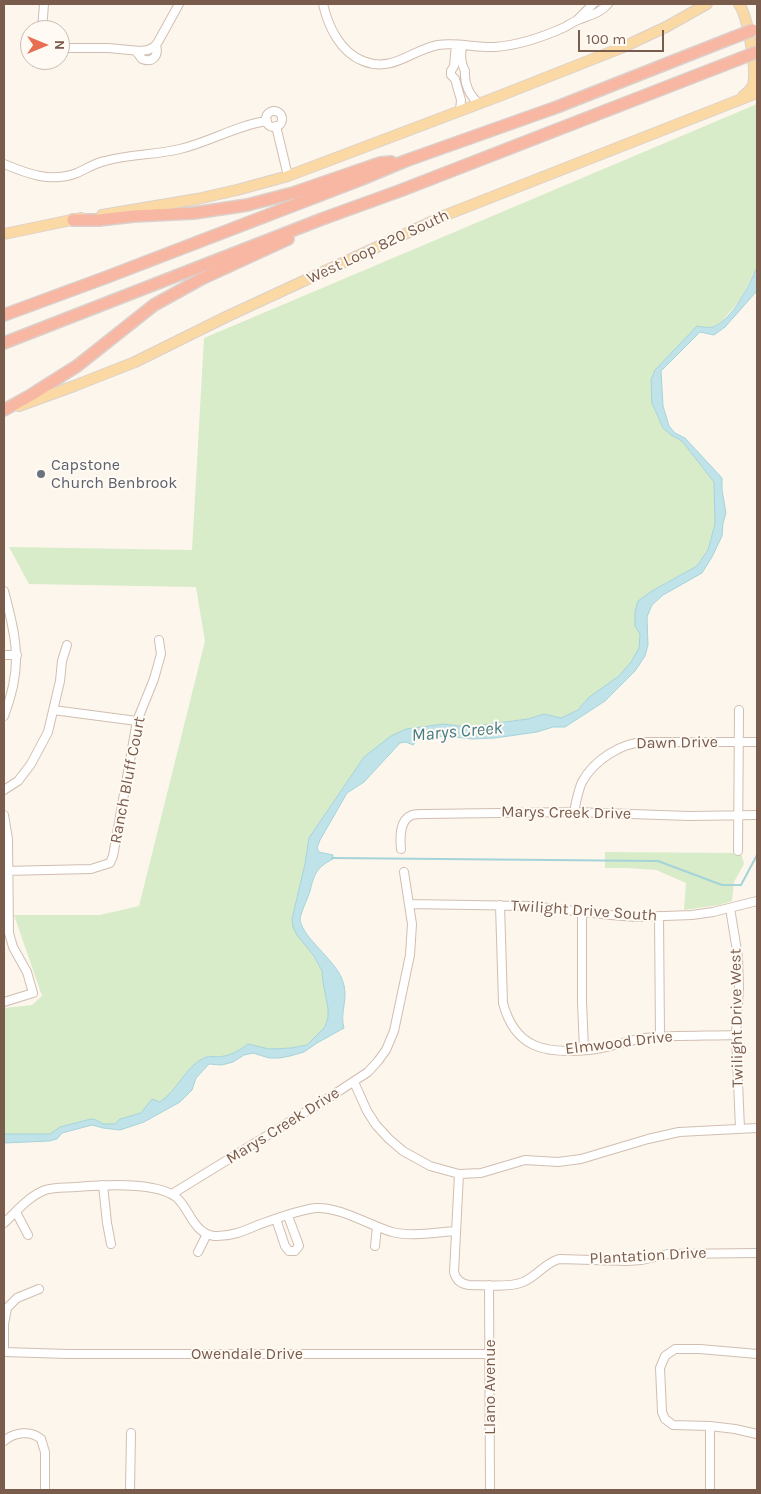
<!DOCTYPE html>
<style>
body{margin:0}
#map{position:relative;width:761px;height:1494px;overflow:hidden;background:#fdf6ec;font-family:Karla,sans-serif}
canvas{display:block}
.frame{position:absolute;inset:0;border:5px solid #7a5c4d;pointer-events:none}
.north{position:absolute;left:20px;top:20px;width:50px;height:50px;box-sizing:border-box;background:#fffaf3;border:1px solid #cabbb1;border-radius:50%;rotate:90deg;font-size:14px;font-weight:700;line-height:20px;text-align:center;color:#7a5c4d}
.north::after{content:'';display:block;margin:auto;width:18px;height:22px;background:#e76f51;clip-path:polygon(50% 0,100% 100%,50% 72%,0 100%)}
.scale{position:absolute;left:578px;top:30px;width:86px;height:22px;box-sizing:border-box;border:2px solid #7a5c4d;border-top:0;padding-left:6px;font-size:15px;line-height:18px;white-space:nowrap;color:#7a5c4d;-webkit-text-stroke:4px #fffaf3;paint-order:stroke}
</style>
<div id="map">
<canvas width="761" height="1494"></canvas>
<div class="frame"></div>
<div class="north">N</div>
<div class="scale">100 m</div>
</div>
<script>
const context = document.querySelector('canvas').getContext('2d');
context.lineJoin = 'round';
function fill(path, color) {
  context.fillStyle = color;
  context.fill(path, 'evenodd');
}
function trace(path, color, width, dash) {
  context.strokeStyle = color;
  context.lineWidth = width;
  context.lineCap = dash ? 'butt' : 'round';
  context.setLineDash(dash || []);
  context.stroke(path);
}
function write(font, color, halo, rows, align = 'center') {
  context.font = font + ' Karla,sans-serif';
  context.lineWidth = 4;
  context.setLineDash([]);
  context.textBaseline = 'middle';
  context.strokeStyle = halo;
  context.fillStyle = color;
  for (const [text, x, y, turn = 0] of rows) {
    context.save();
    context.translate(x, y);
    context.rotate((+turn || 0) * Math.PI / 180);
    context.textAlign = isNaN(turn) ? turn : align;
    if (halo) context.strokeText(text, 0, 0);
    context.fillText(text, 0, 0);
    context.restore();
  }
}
const green = new Path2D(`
 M757,104V267L740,300L722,321L711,328L697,326L655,370L652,403L663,428L671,435L682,441L714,482L715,524L708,550L697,566L652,591L635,612V626L640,634L639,648L631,662L618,677L588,698L578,710L561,718L544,714L528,719L466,727L444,724L406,729L364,757L309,838L305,864L292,919L322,971L323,982L328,1008V1017L325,1027L307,1045L291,1048L269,1049L248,1044C241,1049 232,1055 224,1056C217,1058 210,1055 204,1058C186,1066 177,1091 160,1102L152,1099L141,1113L120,1119L115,1124H102L96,1120L91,1119L60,1127L50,1134H4V1008L32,1005L42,996L14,915H100L139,906L205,641L196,587L29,584L9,547L192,550L204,338Z
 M605,852L741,853L744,864L734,882L732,901L719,905L684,910L686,883L656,870L627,868H605Z`);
const water = new Path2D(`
 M757,267V289L756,292L725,327L714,335L700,332L661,371L663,406L669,426L675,433L685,438L722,478V490L726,513L723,523L722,536L712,557L702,573L663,595L652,605L647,617L648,645L645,656L635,671L605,701L565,727H553L537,732L495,738L472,739L445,736L418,739L413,745L406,742L400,743L364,782L347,793L320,840L317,848L319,852L333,855V859C317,867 314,874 310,891C308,898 300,914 300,920C303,938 335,960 342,979C350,998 339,1012 344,1028L317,1043L304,1052L290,1056L280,1058H269L253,1053L244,1055L233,1062L222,1065L209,1064L196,1078L192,1090L180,1102L144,1122L120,1130L103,1128L92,1125L62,1133L57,1139L49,1141L4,1143V1134H50L60,1127L91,1119L96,1120L103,1124H115L120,1119L141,1113L152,1099L160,1102C177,1091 186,1066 204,1058C210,1055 217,1058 224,1056C232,1055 241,1049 248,1044L269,1049L291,1048L307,1045L325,1027L328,1017V1008L323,982L322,971L314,956L297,935L293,927L292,919L305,864L309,838L364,757L391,736L406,729L444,724L466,727L528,719L544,714L561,718L578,710L588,698L619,676L631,662L639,648L640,634L635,626V612L638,601L652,591L697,566L708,550L715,524L714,482L682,441L671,435L663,428L652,403L651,380L655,370L697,326C702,327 708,328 713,327C733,319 749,286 757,267Z`);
const stream = new Path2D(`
 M332,858L658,861L722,885H741L757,855`);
const minor = new Path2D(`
 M323,4C328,26 340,52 363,61C393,73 411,50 438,45C457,42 477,48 495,47C520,45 543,37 565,27C569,25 574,21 578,20C590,15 599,14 608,4
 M578,19L593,4
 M42,30L44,4
 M456,45L454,66L451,71V75L455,79L461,100L460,111
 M462,45C461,55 460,62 465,71C464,83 469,96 480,104
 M60,48H108L140,51L148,50L154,47L158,42L179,4
 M136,51L142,59C153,63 159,56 156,45
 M266 119a8 8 0 1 1 16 0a8 8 0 1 1-16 0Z
 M276,126L288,176
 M4,164C28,174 51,183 77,173C86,169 95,163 105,161C129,154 156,155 180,149C210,142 237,125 267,121
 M4,591C17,640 23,667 4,716
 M4,655H17
 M53,710L137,721
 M4,790L18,781L31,764L48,732L60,681L62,661L67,645
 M574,812C576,802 578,791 582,782C594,760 622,742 646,742H757
 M4,815L8,839L9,933L13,947L27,972L33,993L4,1002
 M401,849C400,838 399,820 412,815C415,814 420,814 424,814L574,812L689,816L757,815
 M738,851L739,710
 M4,871L91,869L110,863L113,856L137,721L154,679L161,654L159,640
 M409,904L531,906L611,915L637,917L692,915L713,912L757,901
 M500,905L503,1003C515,1049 546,1054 589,1050C608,1048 626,1041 645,1038C675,1035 706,1036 736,1035
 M730,908L738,957L739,988L736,1035L740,1129
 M582,912V1001L584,1050
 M659,916L660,1037
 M354,1082L367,1111L376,1125L389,1139L403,1151L430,1166L459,1174L481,1173L525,1160L558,1162L581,1159L648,1139L679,1132L757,1128
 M459,1174L454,1272C456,1280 461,1284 469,1285C484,1285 509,1288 523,1282C537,1276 545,1263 559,1259L627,1261L642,1260L668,1254L757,1253
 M103,1185L107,1223L111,1244
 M172,1194L333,1095L368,1072L378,1061L386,1050L394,1031L410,955L412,924L404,872
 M16,1212L28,1235
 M276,1219L285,1246L289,1251H295L299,1246L298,1243L288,1216
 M4,1223C16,1212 29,1196 45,1190C55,1187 66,1188 76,1187C101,1185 155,1181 176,1197C190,1209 193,1233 214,1236C230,1237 244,1231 258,1225C275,1219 298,1210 316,1208C341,1207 368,1225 392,1232C412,1237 436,1232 456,1231
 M375,1246L377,1227
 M198,1252L207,1234
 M489,1285L490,1490
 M4,1352L68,1354H489
 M4,1352V1324L7,1308L17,1298L39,1289
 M757,1354L700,1349H675L665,1356L660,1368L662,1412L665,1419L673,1425L710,1426L735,1429L757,1434
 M4,1441C14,1432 31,1430 41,1439L45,1452V1490
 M130,1490L131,1433
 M710,1490V1426`);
const major = new Path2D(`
 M739,4C748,17 757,69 753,85C751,90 747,93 743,96
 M102,215L197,199L237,190L288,176L502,95L621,48L666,27L707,4
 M4,234L81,218
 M19,406L74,386L135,362L228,316L446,215L757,93`);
const highway = new Path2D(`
 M73,220H99L134,216L194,213L247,205L293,193L380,163L391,162
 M4,315L107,277L362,179L405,161L557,107L732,38
 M4,343L322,219L402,190L739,59
 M4,410L31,395L77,366L154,305L201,279L288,239`);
const highwayBridge = new Path2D(`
 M732,38L753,30
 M739,59L757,52`);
const markers = [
 [41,474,5,"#6b7280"]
];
const streetNames = [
 ["West Loop 820 South",378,247,-25],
 ["Dawn Drive",677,743,-1],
 ["Ranch Bluff Court",128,780,-79],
 ["Marys Creek Drive",566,813,1],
 ["Twilight Drive South",584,911,4],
 ["Twilight Drive West",737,1018,-91],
 ["Elmwood Drive",619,1043,-7],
 ["Marys Creek Drive",283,1126,-32],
 ["Plantation Drive",648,1256,-3],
 ["Owendale Drive",247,1354],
 ["Llano Avenue",490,1387,-90]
];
const worshipNames = [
 ["Capstone",51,465],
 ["Church Benbrook",51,483]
];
const waterNames = [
 ["Marys Creek",457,732,-5]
];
fill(green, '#d8ecc9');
fill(water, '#bfe3e8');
trace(water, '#a5d3da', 1);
trace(stream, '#a5d3da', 2);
trace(minor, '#d1beb0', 10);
trace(major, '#dad1cd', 12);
trace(highway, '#dad1cd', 14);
trace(minor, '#fff', 8);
trace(major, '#fbd9a5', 10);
trace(highway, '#f7b7a3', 11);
trace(highwayBridge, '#dad1cd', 14, []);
trace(highwayBridge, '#f7b7a3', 11);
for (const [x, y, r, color] of markers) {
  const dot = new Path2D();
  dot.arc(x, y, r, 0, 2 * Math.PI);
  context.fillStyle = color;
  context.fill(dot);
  trace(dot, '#fffaf3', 2);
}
write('16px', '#7a5c4d', '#fffaf3', streetNames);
write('16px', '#5b616d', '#fffaf3', worshipNames, 'left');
write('italic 18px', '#437c86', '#fffaf3', waterNames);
</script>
